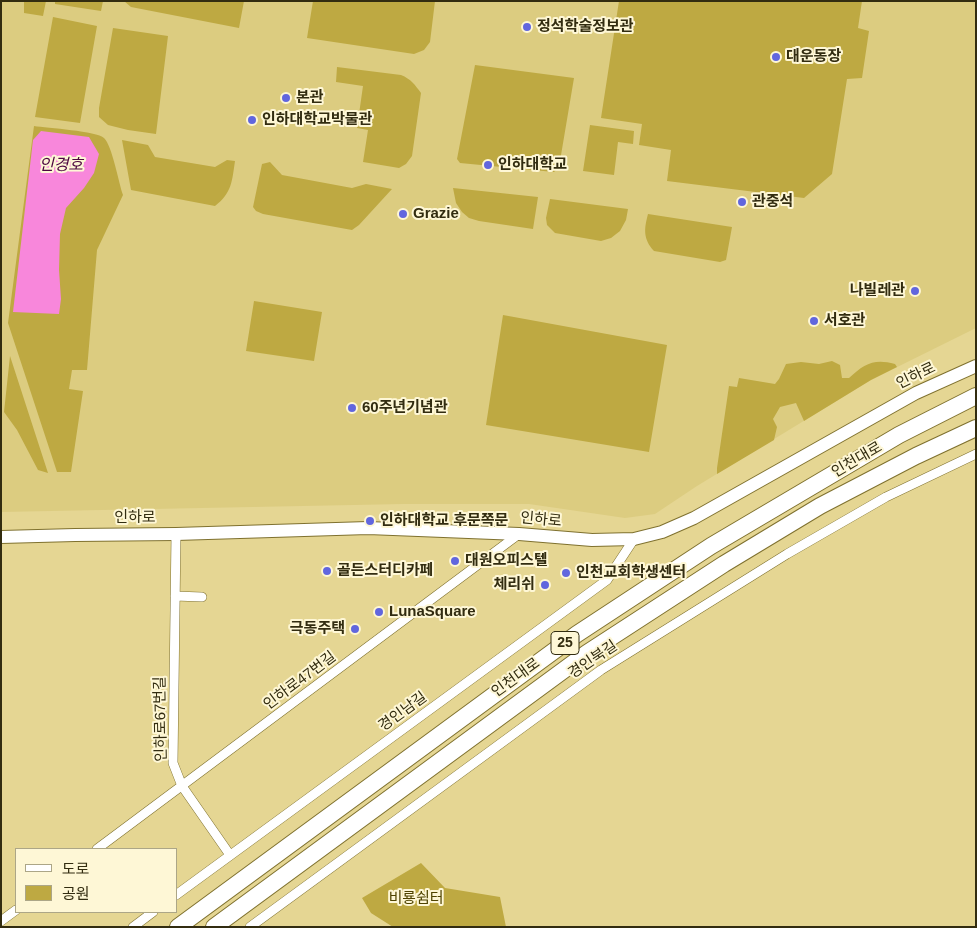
<!DOCTYPE html>
<meta charset="utf-8">
<style>
body{margin:0}
#map{position:relative;width:977px;height:928px;overflow:hidden;background:#e5d693;font-family:Helvetica,"Noto Sans KR",sans-serif}
canvas{display:block}
.frame{position:absolute;inset:0;border:2px solid #322c10;pointer-events:none}
.legend{position:absolute;left:15px;top:848px;width:162px;height:65px;box-sizing:border-box;background:#fef7d6;border:1px solid #aca687;margin:0;padding:6px 9px;list-style:none;font-size:15px;color:#322c10}
.legend li{display:flex;align-items:center;gap:10px;height:25px}
.legend b{width:25px;border:1px solid #aca687}
</style>
<div id="map">
<canvas width="977" height="928"></canvas>
<div class="frame"></div>
<ul class="legend">
<li><b style="height:6px;background:#fff"></b>도로</li>
<li><b style="height:14px;background:#bea942"></b>공원</li>
</ul>
</div>
<script>
const context = document.querySelector('canvas').getContext('2d');
context.lineJoin = 'round';
function fill(path, color) {
  context.fillStyle = color;
  context.fill(path, 'evenodd');
}
function trace(path, color, width, dash) {
  context.strokeStyle = color;
  context.lineWidth = width;
  context.lineCap = dash ? 'butt' : 'round';
  context.setLineDash(dash || []);
  context.stroke(path);
}
function write(font, color, halo, rows, align = 'center') {
  context.font = font + ' Helvetica,"Noto Sans KR",sans-serif';
  context.lineWidth = 4;
  context.setLineDash([]);
  context.textBaseline = 'middle';
  context.strokeStyle = halo;
  context.fillStyle = color;
  for (const [text, x, y, turn = 0] of rows) {
    context.save();
    context.translate(x, y);
    context.rotate((+turn || 0) * Math.PI / 180);
    context.textAlign = isNaN(turn) ? turn : align;
    if (halo) context.strokeText(text, 0, 0);
    context.fillText(text, 0, 0);
    context.restore();
  }
}
const built = new Path2D(`
 M1,1H976V328L871,380L697,486L655,514L625,518L529,504H404L1,512Z`);
const green = new Path2D(`
 M24,1H46L43,16L24,13Z
 M55,1H103L101,11L55,4Z
 M124,1H244L239,28L131,7Z
 M313,1H435L430,42L424,50L414,54L307,38Z
 M619,1H862L858,28L869,31L862,78L847,79L832,174L804,198L667,181L671,150L639,145L642,124L601,118Z
 M53,17L97,26L80,123L35,117Z
 M113,28L168,36L156,134L128,130L108,125L99,117V108Z
 M475,65L574,78L559,167L554,172L460,163L457,159Z
 M337,67L401,75C411,79 415,85 421,93L412,156L406,164L399,168L363,162L368,130L357,128L363,86L336,82Z
 M590,125L634,131L633,144L618,142L614,175L583,171Z
 M34,126C47,128 97,131 104,138C112,145 119,184 123,195L97,250L87,370H72L69,389L83,391L71,472H57L8,323Z
 M122,140L148,145L155,157L215,167L227,160L235,161C232,181 232,193 215,206L131,190Z
 M270,162L282,175L352,188L366,184L392,189L359,225L352,230L263,214L256,211L253,207L262,164Z
 M453,188L538,197L533,229L479,221L469,218L462,212L456,203Z
 M550,199L628,209L626,220L620,231L611,238L601,241L555,233L547,225L546,218Z
 M648,214L732,227L726,260L720,262L654,251C643,239 644,229 648,214Z
 M254,301L322,312L314,361L246,351Z
 M503,315L667,345L649,452L486,425Z
 M10,356L48,473L38,470L17,430L4,412Z
 M832,361L840,365L842,378H849C864,364 874,358 895,364L897,367L871,380L804,421L796,403L780,407L773,419L777,427L774,440L717,474V468L729,386L737,387L739,378L775,384L779,379L786,364L801,362L819,364Z
 M421,863L445,888L500,897L506,927H393L371,913L362,898Z`);
const water = new Path2D(`
 M41,131L89,137L99,154L94,173L84,188L66,208L60,234L59,270L61,299L59,314L13,312L33,140Z`);
const street = new Path2D(`
 M176,534L173,763L182,786L230,855
 M175,596L202,597
 M97,849L519,534
 M176,895L607,580L634,539
 M1,921L16,910
 M133,927L153,912
 M250,927L601,670L787,554L886,497L976,454`);
const secondary = new Path2D(`
 M1,537L75,535L176,534L368,528L519,534L592,540L634,539L662,532L694,518L916,393L976,366`);
const highway = new Path2D(`
 M178,927L577,634L711,546L899,435L976,396
 M214,927L587,653L724,564L820,506L916,456L976,428`);
const markers = [
 [527,27,5,"#6166de"],
 [776,57,5,"#6166de"],
 [286,98,5,"#6166de"],
 [252,120,5,"#6166de"],
 [488,165,5,"#6166de"],
 [742,202,5,"#6166de"],
 [403,214,5,"#6166de"],
 [915,291,5,"#6166de"],
 [814,321,5,"#6166de"],
 [352,408,5,"#6166de"],
 [370,521,5,"#6166de"],
 [455,561,5,"#6166de"],
 [327,571,5,"#6166de"],
 [566,573,5,"#6166de"],
 [545,585,5,"#6166de"],
 [379,612,5,"#6166de"],
 [355,629,5,"#6166de"]
];
const shields = [
 [565,643,28]
];
const shieldNames = [
 ["25",565,643]
];
const poiNames = [
 ["정석학술정보관",537,27],
 ["대운동장",786,57],
 ["본관",296,98],
 ["인하대학교박물관",262,120],
 ["인하대학교",498,165],
 ["관중석",752,202],
 ["Grazie",413,214],
 ["나빌레관",905,291,"right"],
 ["서호관",824,321],
 ["60주년기념관",362,408],
 ["인하대학교 후문쪽문",380,521],
 ["대원오피스텔",465,561],
 ["골든스터디카페",337,571],
 ["인천교회학생센터",576,573],
 ["체리쉬",535,585,"right"],
 ["LunaSquare",389,612],
 ["극동주택",345,629,"right"]
];
const streetNames = [
 ["인하로",916,376,-26],
 ["인천대로",857,460,-30],
 ["인하로",135,518],
 ["인하로",541,520,5],
 ["경인북길",593,660,-34],
 ["인천대로",516,678,-36],
 ["인하로47번길",300,681,-37],
 ["경인남길",403,712,-36],
 ["인하로67번길",161,719,-91]
];
const parkNames = [
 ["비룡쉼터",416,899]
];
const waterNames = [
 ["인경호",61,166]
];
fill(built, '#dccc80');
fill(green, '#bea942');
fill(water, '#f887db');
trace(street, '#7f712f', 10);
trace(secondary, '#7f712f', 14);
trace(highway, '#7f712f', 18);
trace(street, '#fff', 9);
trace(secondary, '#fff', 12);
trace(highway, '#fff', 16);
for (const [x, y, r, color] of markers) {
  const dot = new Path2D();
  dot.arc(x, y, r, 0, 2 * Math.PI);
  context.fillStyle = color;
  context.fill(dot);
  trace(dot, '#fef7d6', 2);
}
for (const [x, y, w] of shields) {
  const box = new Path2D();
  box.roundRect(x - w / 2, y - 11.5, w, 23, 4);
  context.fillStyle = '#fef7d6';
  context.fill(box);
  trace(box, '#322c10', 1);
}
write('bold 14px', '#322c10', null, shieldNames);
write('bold 15px', '#322c10', '#fef7d6', poiNames, 'left');
write('15px', '#322c10', '#fef7d6', streetNames);
write('15px', '#4f4300', '#fef7d6', parkNames);
write('italic 16px', '#4d0640', '#fef7d6', waterNames);
</script>
